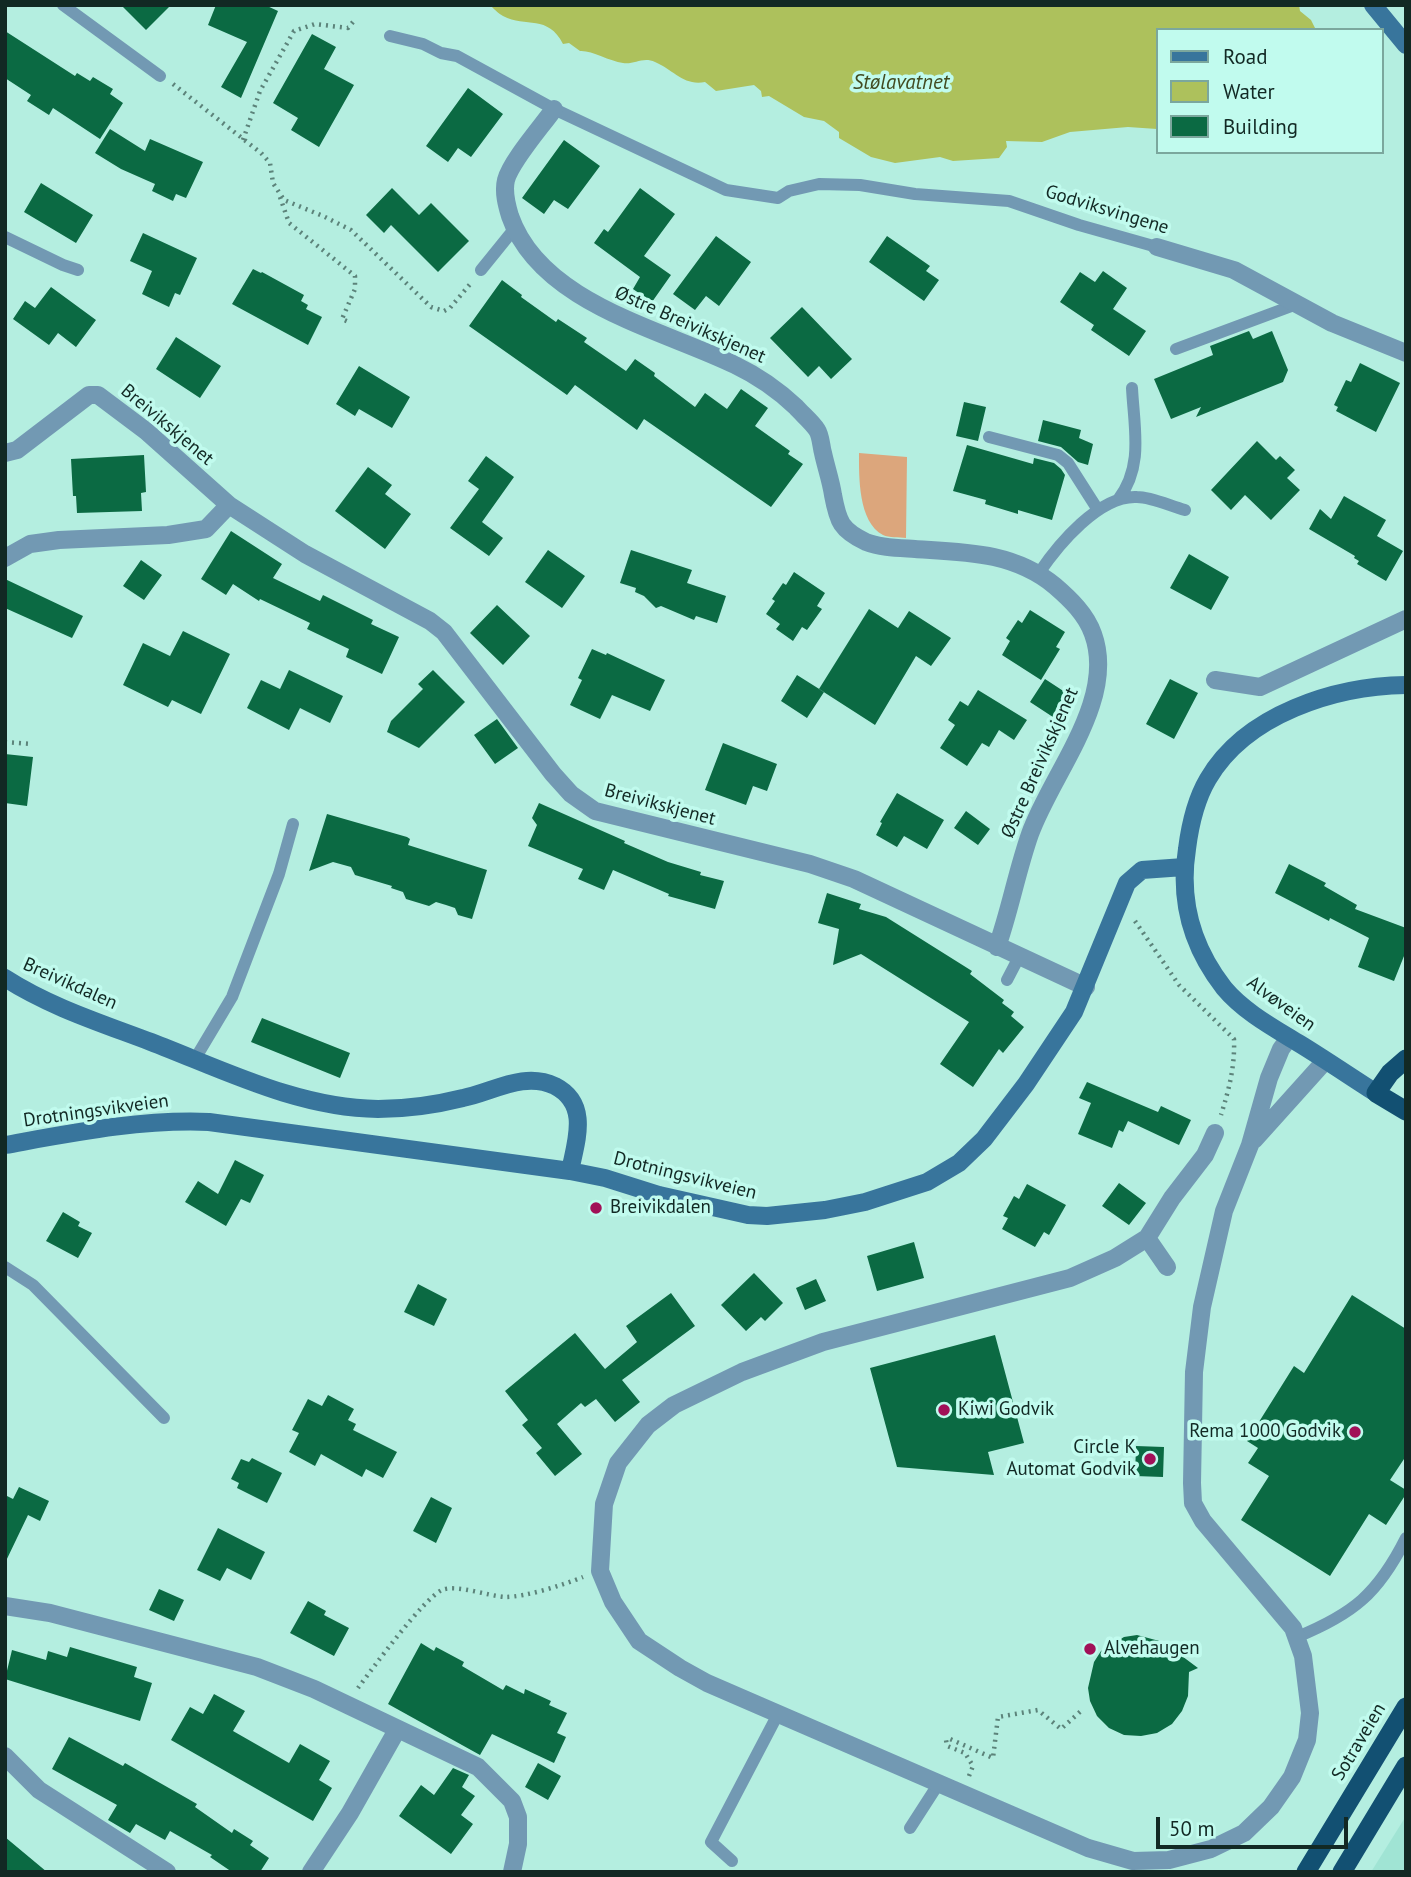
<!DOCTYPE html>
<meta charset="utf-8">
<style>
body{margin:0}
#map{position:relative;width:1411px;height:1877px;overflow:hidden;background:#b4eee0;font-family:"PT Sans",sans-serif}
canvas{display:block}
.frame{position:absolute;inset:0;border:7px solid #122924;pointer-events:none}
.legend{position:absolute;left:1156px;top:28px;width:228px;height:126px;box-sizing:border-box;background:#c1fbee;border:2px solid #7ba79d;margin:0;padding:9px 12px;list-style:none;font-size:21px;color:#122924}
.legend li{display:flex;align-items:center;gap:14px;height:35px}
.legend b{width:35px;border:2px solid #7ba79d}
.scale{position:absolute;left:1156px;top:1817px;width:192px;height:32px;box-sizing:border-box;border:4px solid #122924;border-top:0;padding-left:9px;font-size:21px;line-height:24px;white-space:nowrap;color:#122924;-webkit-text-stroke:5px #c1fbee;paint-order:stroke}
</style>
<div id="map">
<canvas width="1411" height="1877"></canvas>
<div class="frame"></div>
<ul class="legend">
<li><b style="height:9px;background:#38759c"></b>Road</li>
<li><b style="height:19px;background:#adc15c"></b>Water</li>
<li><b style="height:19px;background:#0b6a43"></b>Building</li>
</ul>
<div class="scale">50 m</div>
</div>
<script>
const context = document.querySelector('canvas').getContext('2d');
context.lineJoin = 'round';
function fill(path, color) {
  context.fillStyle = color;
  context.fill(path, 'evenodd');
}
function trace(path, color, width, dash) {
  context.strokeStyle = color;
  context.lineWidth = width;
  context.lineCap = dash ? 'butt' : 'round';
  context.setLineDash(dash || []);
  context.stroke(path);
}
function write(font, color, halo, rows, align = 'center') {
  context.font = font + ' "PT Sans",sans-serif';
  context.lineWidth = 7;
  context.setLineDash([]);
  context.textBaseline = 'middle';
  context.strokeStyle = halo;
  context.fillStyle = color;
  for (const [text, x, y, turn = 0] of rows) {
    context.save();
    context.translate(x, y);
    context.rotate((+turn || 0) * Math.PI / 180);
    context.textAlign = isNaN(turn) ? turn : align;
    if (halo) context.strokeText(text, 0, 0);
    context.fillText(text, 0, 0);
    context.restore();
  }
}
const built = new Path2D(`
 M1406,1816V1872H1371Z`);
const green = new Path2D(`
 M859,453L907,457L906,538C899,537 889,538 883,535C858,522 859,476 859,453Z`);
const water = new Path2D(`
 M490,5H1299L1300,11L1311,20L1316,30H1157V129L1128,127L1070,132L1042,142L1006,141L1007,147L999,158L953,161L940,157L895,163L871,157L839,138V132L824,121L804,117L769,96L762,97L761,91L754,85L716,91L705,82C683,86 674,70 655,62C643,56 634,65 623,63C609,61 591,50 580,51L569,43L563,44C548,14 526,28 503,16C499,14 494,9 490,5Z`);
const building = new Path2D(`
 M121,5H171L146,30Z
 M216,5H265L278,11L241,98L221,87L247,42L208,25Z
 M5,31L75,76L77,73L90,81L93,77L113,89L110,94L123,103L100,139L53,108L49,115L27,101L31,95L5,78Z
 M312,34L336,47L324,69L354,85L319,147L291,130L298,118L273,103Z
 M468,88L503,114L471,157L458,148L448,162L426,146Z
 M110,129L145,151L150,139L203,162L186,198L176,194L173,201L152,191L155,184L121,169L95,153Z
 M564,140L600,166L568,209L554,200L544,214L522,198Z
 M41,183L93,215L76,243L24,212Z
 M392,188L419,215L431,203L469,241L438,272L391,225L384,233L366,215Z
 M640,188L675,214L644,256L671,275L652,302L633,289L640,277L594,243L604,229L608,232Z
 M143,233L197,258L180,295L175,293L169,307L142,294L152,271L130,261Z
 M716,236L751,262L719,306L706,296L695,310L673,294Z
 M887,236L930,266L926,271L939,280L924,301L869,262Z
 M253,269L261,273L262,272L304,295L301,301L308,305L306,309L322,317L308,345L232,304Z
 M1103,271L1127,288L1113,309L1146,331L1129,356L1091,330L1094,325L1060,302L1080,272L1095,282Z
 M502,280L522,295L521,297L556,322L558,319L587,338L584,342L626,371L635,359L655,373L654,376L695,407L705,393L727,409L741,389L768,408L755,426L790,451L788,454L803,464L771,507L644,419L637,430L575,385L567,395L469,326Z
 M51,287L96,320L76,347L58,333L49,345L13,319L25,301L35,308Z
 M802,307L852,359L831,379L819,366L808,377L770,338Z
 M1249,331L1253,339L1272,331L1288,370L1283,382L1196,417L1201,407L1171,419L1154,379L1213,355L1210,346Z
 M176,337L221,366L200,398L156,369Z
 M1360,363L1400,383L1376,432L1336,411L1338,407L1334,405L1346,380L1351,382Z
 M359,366L410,397L392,428L359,409L355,416L336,404Z
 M964,402L986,407L978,441L956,436Z
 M1043,420L1081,430L1079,438L1093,444L1088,465L1078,462L1061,447L1038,441Z
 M1257,441L1276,460L1280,456L1295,470L1287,478L1300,490L1271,520L1245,495L1231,510L1211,490Z
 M967,445L1033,464L1034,458L1054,463L1061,469L1065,475L1052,520L1018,510V514L985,504L986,500L953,491Z
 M144,455L146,492L141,493L142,511L77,513L76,496H73L71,459Z
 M486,456L514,477L482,522L503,538L489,556L450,528L479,489L468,481Z
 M368,467L392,485L385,494L411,514L385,549L335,511Z
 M1344,496L1386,520L1377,536L1403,551L1386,581L1357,564L1359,561L1354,558L1355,556L1309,529L1320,509L1331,519Z
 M231,531L282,564L273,578L320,601L323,595L373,620L371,624L399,637L382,674L346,657L349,649L307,629L310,623L260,599L259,601L233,584L226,595L201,579Z
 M548,550L585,576L562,608L525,582Z
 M631,550L692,570L687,583L726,596L717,623L696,616L694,620L661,606L656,608L644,596L635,592L636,588L620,583Z
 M1189,554L1229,577L1211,610L1170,588Z
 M141,560L162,575L144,600L123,586Z
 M794,572L825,593L817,606L822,609L807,630L802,627L793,641L776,629L780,624L766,614L775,601L772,599L783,583L786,585Z
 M5,579L83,616L72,638L5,608Z
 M497,605L530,636L503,665L470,633Z
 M869,609L898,628L909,611L951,638L931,666L916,656L875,725L819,689Z
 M1030,610L1065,632L1056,647L1060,649L1041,680L1002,655L1010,641L1006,638L1018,620L1022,623Z
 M183,631L230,654L201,714L172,700L168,707L123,685L143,643L170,656Z
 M592,649L606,655L607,653L665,680L650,711L612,695L600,719L570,705L582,680L578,678Z
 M289,670L343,696L330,723L300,708L289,730L247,708L261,680L280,689Z
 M433,670L465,702L419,748L387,732L391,721L423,689L418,684Z
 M797,675L824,692L807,718L781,701Z
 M1045,679L1074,698L1059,721L1030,702Z
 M1170,679L1198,693L1174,739L1146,724Z
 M978,690L1027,720L1014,740L999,730L989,747L982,743L967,766L940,748L955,725L948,720L960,701L968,706Z
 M497,719L518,748L495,764L474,735Z
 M723,743L777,764L767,791L753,786L746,805L705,790Z
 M5,754L33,757L27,806L5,803Z
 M897,793L944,820L927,849L904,836L897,847L876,835L882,823L880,822Z
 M539,803L625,841L624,843L668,862L701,872L700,875L724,881L715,909L668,896L669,894L613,870L604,890L578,879L583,869L528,846L537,825L532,818Z
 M966,811L990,829L978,845L954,828Z
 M327,814L407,837L410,839L408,845L487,870L472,919L458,915L455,908L446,905L436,902L429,906L406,899L403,892L391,888L392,886L355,875L351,867L333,862L309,871Z
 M1289,864L1326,883L1324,886L1357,905L1355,909L1406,928V951L1394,981L1358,967L1369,938L1330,918L1329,921L1275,893Z
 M827,893L861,904L859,909L886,917L972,971L970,974L1004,1000L1002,1003L1014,1012L1011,1016L1024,1027L1003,1053L999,1049L973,1087L940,1064L969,1022L861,954L833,965L839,929L818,923Z
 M262,1018L350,1053L340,1078L251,1042Z
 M1087,1082L1158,1112L1161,1106L1191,1120L1179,1145L1128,1121L1123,1132L1119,1130L1112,1148L1078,1134L1091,1103L1079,1098Z
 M235,1160L264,1175L250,1203L241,1199L226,1226L185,1202L198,1181L218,1194Z
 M1119,1183L1146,1203L1129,1225L1102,1206Z
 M1027,1184L1066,1205L1049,1235L1044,1232L1035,1247L1002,1229L1008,1218L1003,1216L1014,1196L1019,1199Z
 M63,1212L80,1222L78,1226L92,1233L78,1258L46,1241Z
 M914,1242L924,1278L877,1291L867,1256Z
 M754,1273L783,1303L765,1321L761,1317L746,1331L721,1305Z
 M816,1279L826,1301L805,1310L796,1288Z
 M418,1284L447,1299L434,1326L404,1312Z
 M671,1293L695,1326L622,1380L640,1402L615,1422L596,1399L585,1407L581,1403L557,1424L582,1454L555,1476L536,1453L542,1448L522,1425L528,1420L505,1391L575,1333L605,1369L637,1342L626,1326Z
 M1352,1295L1406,1329V1456L1390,1480L1406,1490V1494L1386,1525L1369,1514L1330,1576L1241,1520L1269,1476L1248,1463L1258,1448L1247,1441L1294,1366L1304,1373Z
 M995,1335L1024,1443L988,1452L994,1475L897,1467L870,1368Z
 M328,1395L354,1409L348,1420L356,1424L353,1430L397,1452L383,1478L366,1469L362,1477L321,1454L315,1466L289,1452L299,1433L292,1430L308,1399L322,1406Z
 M1136,1446L1164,1447L1163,1477L1135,1476Z
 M252,1458L282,1473L267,1503L237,1488L239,1483L231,1479L241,1459L249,1462Z
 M19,1487L49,1501L40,1521L28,1515L5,1563V1495L13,1499Z
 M431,1497L452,1508L436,1543L413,1531Z
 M218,1528L265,1552L251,1580L227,1568L220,1581L197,1570Z
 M159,1589L184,1600L174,1621L149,1610Z
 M308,1601L326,1611L324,1615L349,1628L334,1656L290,1633Z
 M1137,1635L1163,1642L1198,1668L1189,1672L1188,1696L1182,1711L1172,1724L1157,1733L1141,1736L1124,1735L1109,1728L1097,1716L1090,1701L1088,1688L1094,1662L1101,1651L1124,1637Z
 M421,1643L434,1651L436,1647L464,1662L462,1666L503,1690L506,1685L524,1694L525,1689L551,1701L549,1705L567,1713L557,1733L566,1737L554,1763L492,1734L480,1755L388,1704Z
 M70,1647L137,1667L134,1677L152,1683L140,1721L5,1679L12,1650L46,1660L48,1651L67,1657Z
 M214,1694L245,1711L233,1731L289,1763L300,1744L330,1761L319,1780L332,1788L313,1821L171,1740L190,1707L203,1714Z
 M69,1737L123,1766L125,1763L197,1804L195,1807L232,1833L234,1829L253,1841L250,1845L269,1858L260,1872H232L210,1857L212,1855L170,1831L165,1840L136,1824L130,1833L108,1820L117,1805L52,1769Z
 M538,1763L561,1776L548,1800L525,1787Z
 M453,1768L469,1775L462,1787L475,1796L461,1815L473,1824L451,1854L399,1816L421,1785L434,1795Z
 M5,1837L47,1872H5Z`);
const path = new Path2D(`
 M173,84L261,153L270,163L273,183L284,200L323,216L351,230L431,307L444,311L450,308L471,283
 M243,140L260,91L294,31L315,24L348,28L353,22
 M280,197L289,223L355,276V289L342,319L351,323
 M5,742L31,744
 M1135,921L1179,985L1234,1039C1235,1067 1229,1089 1221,1115
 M358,1688C372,1669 424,1598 442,1590C455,1584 489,1596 505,1597C526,1597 563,1585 583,1577
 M969,1776L973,1766L965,1753L947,1746L946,1740L950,1739L993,1758L998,1717L1038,1710L1061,1729L1082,1710`);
const service = new Path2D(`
 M63,5L160,76
 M390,36L423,44L441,53L457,56L554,109L726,190L778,198L789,191L819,184L860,185L915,194L1009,201L1079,225L1157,247
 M5,237L63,265L78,270
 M481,270L515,228
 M1176,349L1297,304
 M989,437L1058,455L1068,463L1098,510
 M1118,500C1144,466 1134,428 1132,388
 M1039,573C1058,545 1099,495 1137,497C1152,497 1170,506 1185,510
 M1007,980L1019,957
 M195,1059L232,997L279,874L293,824
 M5,1267L33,1285L164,1418
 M1297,1637C1353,1614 1378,1594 1406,1538
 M910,1828L939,1783
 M732,1861L711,1842L778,1714`);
const minor = new Path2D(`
 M554,109C542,126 511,161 506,180C503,192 507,206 510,216C540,303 661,329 735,365C758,376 778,390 796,407C802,414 812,422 817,430C821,436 821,446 823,453C826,467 831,481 833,495C838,522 841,530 866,542C881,548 899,548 915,549C965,552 1014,552 1055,586C1070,599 1086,614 1093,634C1117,700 1052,773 1030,834C1017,871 1010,910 997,947
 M1157,247L1234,270L1332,323L1406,353
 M5,453L17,450L89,395H98L146,431L229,505L305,554L430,621L444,632L553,774L571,794L595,811L810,864L854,879L1086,987
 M5,558L30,544L59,540L168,535L206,529L229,505
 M1215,680L1260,687L1406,619
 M1215,1133L1205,1155L1172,1198L1147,1238L1115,1258L1070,1278L823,1342L742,1372L674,1405L648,1425L618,1463L604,1504L600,1571L613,1602L639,1641L680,1668L707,1683L1088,1848L1133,1861L1169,1860L1211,1849L1244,1833L1271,1807L1292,1777L1307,1740L1310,1713L1303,1656L1293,1628L1203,1521L1193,1503L1192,1483L1194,1372L1202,1307L1224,1211L1250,1145L1269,1078L1281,1049L1289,1038
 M1254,1140L1325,1061
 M1147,1238L1167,1267
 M5,1606L50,1613L257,1667L314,1689L478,1767L512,1801L518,1817V1844L512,1872
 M5,1756L39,1790L167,1872
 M311,1872L350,1813L397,1730`);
const secondary = new Path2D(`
 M1373,5L1406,45
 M5,978C50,1007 101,1023 151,1042C224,1070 298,1108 378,1109C407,1109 435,1105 463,1098C493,1092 524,1071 555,1086C590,1104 576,1141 570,1171
 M1376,1093C1351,1077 1326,1060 1300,1044C1274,1028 1244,1012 1224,988C1192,947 1179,900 1187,849C1190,825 1195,801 1208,779C1246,714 1335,686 1406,685
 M5,1145C72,1133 141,1119 209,1122L570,1171L605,1178L659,1195L748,1215L767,1216L825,1210L865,1202L927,1182L959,1163L984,1139L1026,1084L1074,1012L1127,883L1142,870L1184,867`);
const trunk = new Path2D(`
 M1406,1059L1390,1073L1376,1093L1406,1111
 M1306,1872L1406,1707
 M1342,1872L1406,1766`);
const markers = [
 [596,1208,7,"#a11158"],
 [944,1410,7,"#a11158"],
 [1355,1432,7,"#a11158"],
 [1150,1459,7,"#a11158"],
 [1090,1649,7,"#a11158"]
];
const streetNames = [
 ["Godviksvingene",1107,210,17],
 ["Østre Breivikskjenet",690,325,24],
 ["Breivikskjenet",167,425,40],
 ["Østre Breivikskjenet",1040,763,-66],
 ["Breivikskjenet",660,805,15],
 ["Breivikdalen",70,984,24],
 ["Alvøveien",1281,1004,36],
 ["Drotningsvikveien",96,1111,-8],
 ["Drotningsvikveien",685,1176,14],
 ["Sotraveien",1359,1742,-59]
];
const poiNames = [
 ["Breivikdalen",610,1208],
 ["Kiwi Godvik",958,1410],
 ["Rema 1000 Godvik",1341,1432,"right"],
 ["Circle K",1136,1448,"right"],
 ["Automat Godvik",1136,1470,"right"],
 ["Alvehaugen",1104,1649]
];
const waterNames = [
 ["Stølavatnet",901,83]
];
fill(built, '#a0e4d4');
fill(green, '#dca67c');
fill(water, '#adc15c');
fill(building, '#0b6a43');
trace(path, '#5c837a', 4.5, [2, 5]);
trace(service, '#7299b3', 12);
trace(minor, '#7299b3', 18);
trace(secondary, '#38759c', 18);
trace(trunk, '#125072', 19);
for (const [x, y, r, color] of markers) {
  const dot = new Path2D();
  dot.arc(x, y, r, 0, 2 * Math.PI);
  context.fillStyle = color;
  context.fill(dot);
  trace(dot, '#c1fbee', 2.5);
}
write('19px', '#122924', '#c1fbee', streetNames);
write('19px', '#122924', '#c1fbee', poiNames, 'left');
write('italic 21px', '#424b21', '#c1fbee', waterNames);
</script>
